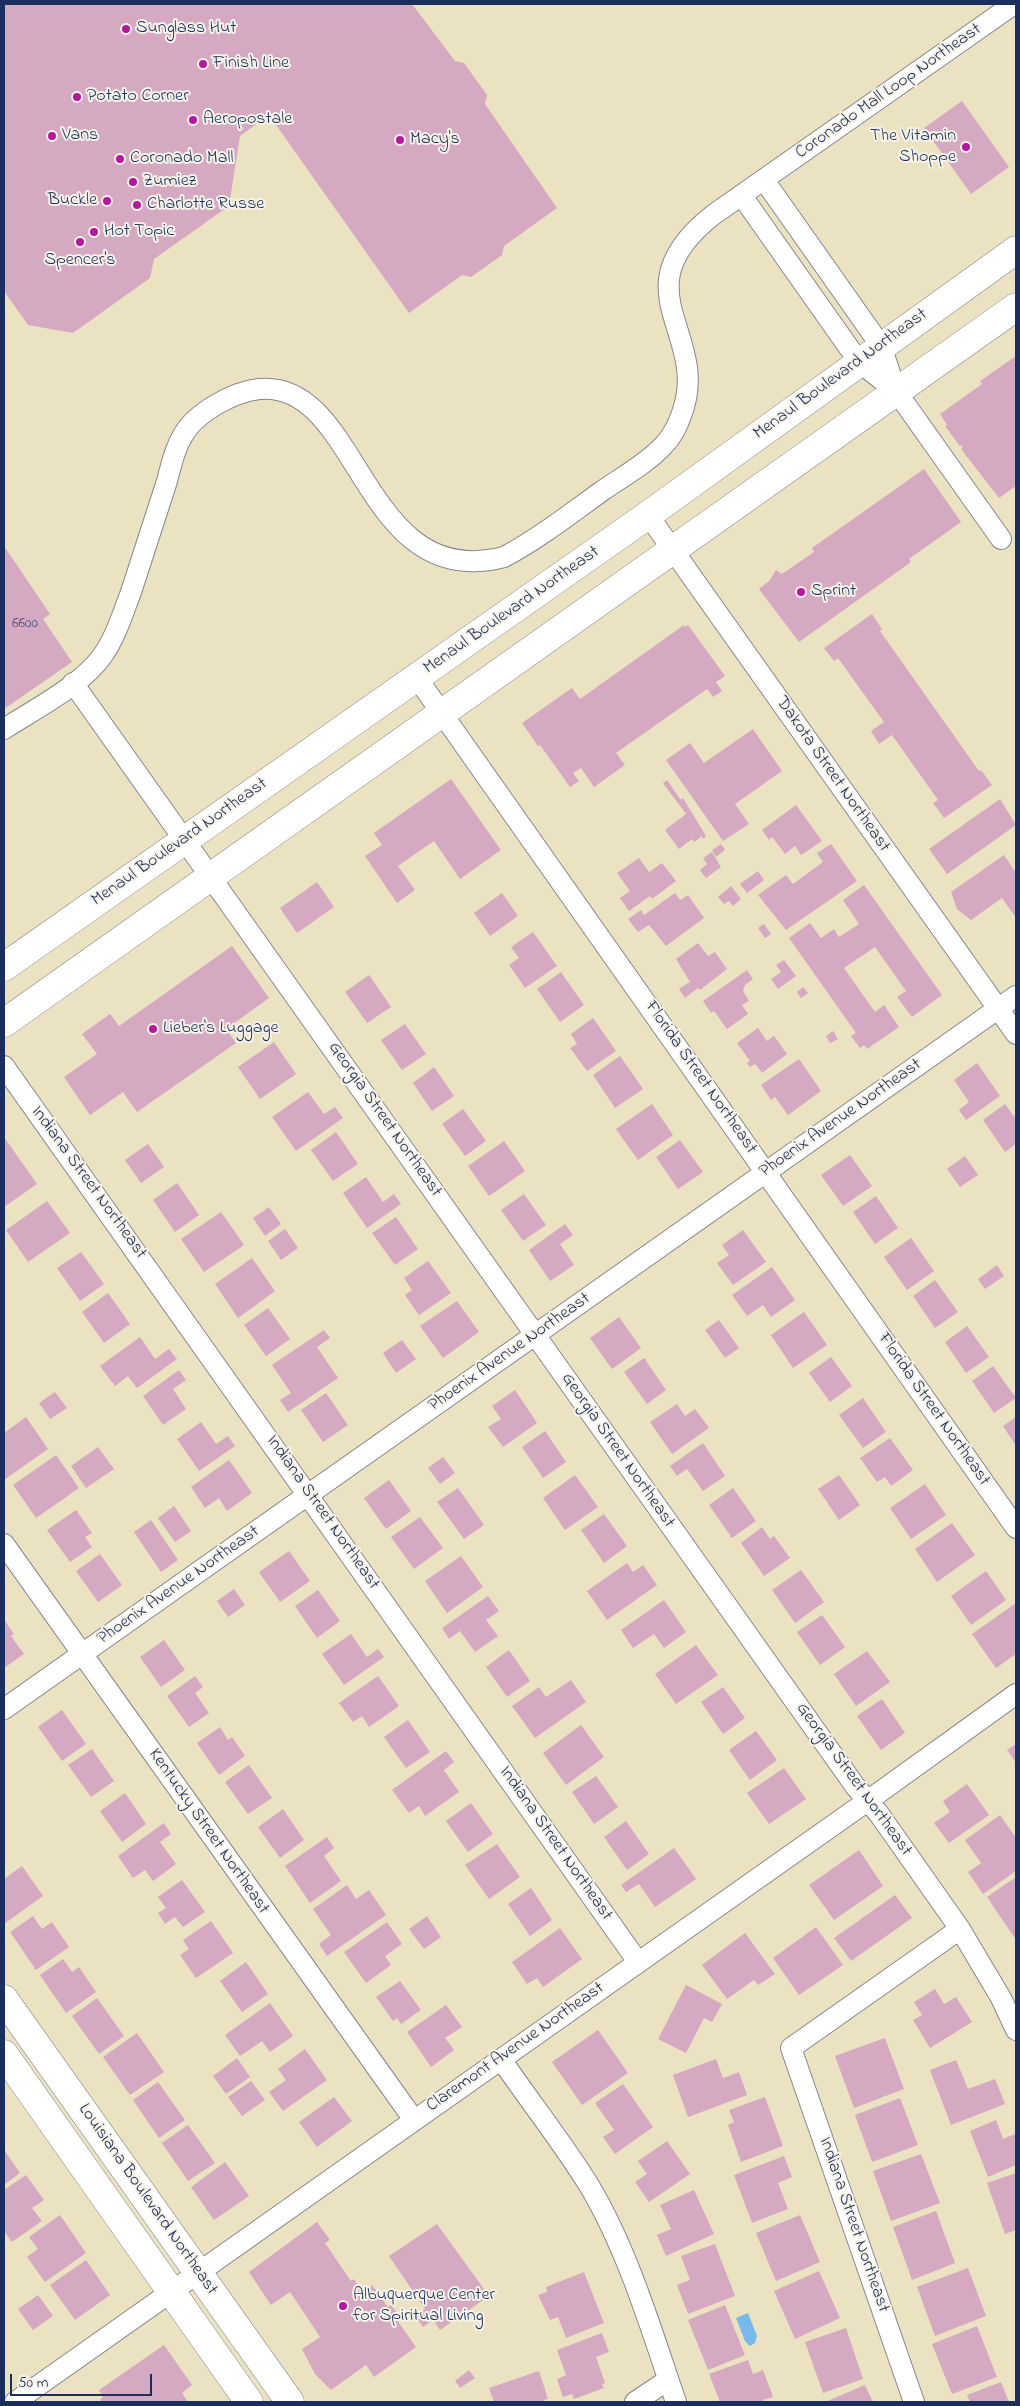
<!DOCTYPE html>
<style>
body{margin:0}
#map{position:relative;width:1020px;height:2406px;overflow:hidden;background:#ebe2c2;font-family:"Indie Flower",sans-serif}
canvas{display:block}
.frame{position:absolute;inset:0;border:5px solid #1b2f5e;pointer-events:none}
.scale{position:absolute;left:10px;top:2374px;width:142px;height:22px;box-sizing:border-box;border:2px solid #1b2f5e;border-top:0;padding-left:6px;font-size:15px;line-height:18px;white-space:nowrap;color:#1b2f5e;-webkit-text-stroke:4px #f7f3e8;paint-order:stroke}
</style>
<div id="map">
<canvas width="1020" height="2406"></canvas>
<div class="frame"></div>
<div class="scale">50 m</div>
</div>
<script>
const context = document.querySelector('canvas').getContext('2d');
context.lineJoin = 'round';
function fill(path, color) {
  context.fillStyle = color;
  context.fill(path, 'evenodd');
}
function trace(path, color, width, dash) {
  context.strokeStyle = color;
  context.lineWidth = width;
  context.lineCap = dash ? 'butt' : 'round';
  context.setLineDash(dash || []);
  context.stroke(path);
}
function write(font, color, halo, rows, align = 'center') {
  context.font = font + ' "Indie Flower",sans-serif';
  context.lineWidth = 4;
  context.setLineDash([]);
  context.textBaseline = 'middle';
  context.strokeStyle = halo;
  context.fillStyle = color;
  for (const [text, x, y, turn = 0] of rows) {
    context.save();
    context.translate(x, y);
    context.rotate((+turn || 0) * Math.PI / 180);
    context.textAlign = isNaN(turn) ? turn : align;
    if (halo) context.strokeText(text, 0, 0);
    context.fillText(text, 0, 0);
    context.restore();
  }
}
const water = new Path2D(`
 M748,2313L757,2336L755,2343L750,2346L745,2341L736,2318Z`);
const building = new Path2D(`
 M4,4H412L455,61L464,63L487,95L485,104L557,208L504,246L502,255L471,277L462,275L409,313L269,115L240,136L229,206L154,259L150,278L73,333L28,325L4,291Z
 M962,101L1009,167L971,194L924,128Z
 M1016,356V486L999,498L961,449L963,448L961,445L960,446L945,426L947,425L940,414L982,384L980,381Z
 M924,469L961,522L909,559L911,562L799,642L759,589L769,581L776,570L782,574L814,552L812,548Z
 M4,546L50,614L43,619L72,662L4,709Z
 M872,614L882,629L880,631L979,771L981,770L992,785L944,818L933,803L938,800L892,735L879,744L871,731L884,722L838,658L834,661L824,648Z
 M684,625L685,627L688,625L725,676L716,682L722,691L713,697L707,689L616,753L625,765L594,787L581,768L573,773L579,781L570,787L540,745L538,746L522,723L572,688L580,699Z
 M753,729L782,771L735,804L749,824L723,841L666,760L690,743L704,763Z
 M451,779L501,850L460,879L434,841L398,866L415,890L397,903L365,856L382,845L374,833Z
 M667,780L681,800L683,798L706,836L703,839L700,834L701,837L694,842L692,839L679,849L665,830L686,814L663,783Z
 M1000,799L1016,825L947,874L929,849Z
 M796,805L822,841L801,855L795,846L785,854L772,837L769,840L762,830Z
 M721,844L725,850L716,857L712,850Z
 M831,844L857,881L786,930L758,895L786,875L793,884L823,862L817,853Z
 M712,852L721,867L706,878L700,870L707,864L703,858Z
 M1004,855L1016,873V918L1002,898L971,920L957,909L951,892Z
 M639,858L649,872L662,863L676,881L652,899L650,896L629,911L620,898L630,891L617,873Z
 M758,871L764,880L747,893L740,884Z
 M317,882L334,907L297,933L280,908Z
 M864,885L942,995L912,1017L897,997L906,991L875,947L844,968L875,1012L884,1005L899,1027L867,1049L864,1045L860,1048L851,1036L856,1033L789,938L810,923L821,938L834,929L839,937L859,924L843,900Z
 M731,886L741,899L733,906L729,901L724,904L718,897Z
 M502,893L518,916L490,936L474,913Z
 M675,893L680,900L688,895L704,918L666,946L649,925L638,932L628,919L641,910L644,915Z
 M764,924L771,934L765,938L758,928Z
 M533,932L557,966L525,988L509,965L519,958L511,947Z
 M698,943L708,956L715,952L727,969L700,990L698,988L685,998L679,989L690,982L676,959Z
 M232,946L269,998L226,1029L236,1043L137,1112L123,1092L90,1115L64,1077L97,1054L82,1034L110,1014L119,1026Z
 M784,960L796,976L778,989L771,979L781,972L776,965Z
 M747,970L753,979L745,985L743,991L749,1001L742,1005L748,1014L727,1029L714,1011L711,1013L703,1001Z
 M561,972L584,1005L560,1022L537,989Z
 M369,975L391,1007L367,1023L345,992Z
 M803,987L808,993L801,998L797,992Z
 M593,1018L616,1051L587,1071L570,1048L577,1044L571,1034Z
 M405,1024L426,1054L402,1070L381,1040Z
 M758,1028L767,1041L774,1036L787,1054L762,1073L755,1064L750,1067L747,1063L750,1061L737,1043Z
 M833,1031L838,1039L830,1043L826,1036Z
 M274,1042L296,1074L260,1099L238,1067Z
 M620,1056L643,1089L615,1108L593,1075Z
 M799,1059L821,1091L788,1115L775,1097L771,1100L761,1085Z
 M977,1063L1000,1096L966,1120L959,1110L969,1102L954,1080Z
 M434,1067L454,1096L432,1111L413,1083Z
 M308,1092L324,1114L335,1107L343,1118L296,1151L272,1117Z
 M652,1104L673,1135L638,1160L616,1129Z
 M1005,1104L1016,1119V1144L1005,1152L983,1120Z
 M463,1109L486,1141L465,1156L442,1124Z
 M336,1132L358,1164L333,1181L311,1150Z
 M4,1137L37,1184L4,1207Z
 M680,1140L703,1172L678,1189L656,1157Z
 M504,1141L525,1171L489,1196L468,1166Z
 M148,1144L164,1167L141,1183L125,1160Z
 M850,1155L872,1186L843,1206L821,1175Z
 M965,1156L978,1175L960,1187L947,1169Z
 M366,1177L383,1202L394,1194L401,1204L367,1228L343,1193Z
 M177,1183L199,1215L175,1232L153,1200Z
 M524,1194L546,1225L523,1241L501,1210Z
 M876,1196L898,1228L875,1244L853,1212Z
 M47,1201L70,1233L28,1262L6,1230Z
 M269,1207L281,1224L265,1236L253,1218Z
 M221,1212L244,1245L204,1272L181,1239Z
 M396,1217L418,1249L395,1265L372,1233Z
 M565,1224L573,1235L560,1244L574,1265L550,1281L529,1250Z
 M285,1229L298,1248L281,1260L268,1241Z
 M743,1230L766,1262L733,1285L717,1263L729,1255L722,1245Z
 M911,1238L934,1271L907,1290L884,1257Z
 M81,1252L104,1284L80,1301L57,1268Z
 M252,1258L275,1291L238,1318L215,1284Z
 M428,1261L451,1293L419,1315L405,1295L412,1290L404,1278Z
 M997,1265L1004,1276L985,1289L978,1279Z
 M772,1267L795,1300L771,1317L763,1305L747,1316L732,1295Z
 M935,1280L958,1312L935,1328L913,1296Z
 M108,1293L130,1324L104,1343L82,1312Z
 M457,1301L479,1332L443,1358L420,1326Z
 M268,1308L290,1339L266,1356L244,1325Z
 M804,1312L827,1345L793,1368L771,1335Z
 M619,1317L641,1348L612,1369L590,1338Z
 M719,1320L739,1348L725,1358L705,1330Z
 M967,1326L989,1357L966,1373L945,1342Z
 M324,1330L330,1338L317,1347L338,1378L288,1412L280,1400L291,1393L272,1365Z
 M140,1337L155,1359L169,1349L177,1359L137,1388L128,1376L115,1386L100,1366Z
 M402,1340L416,1359L396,1373L383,1353Z
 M831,1357L852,1386L830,1402L809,1373Z
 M644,1358L666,1390L647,1404L624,1372Z
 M993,1366L1016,1398L994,1413L972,1381Z
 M179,1370L186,1380L173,1389L186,1409L163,1425L143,1396Z
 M515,1390L537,1423L503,1447L488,1427L501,1419L492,1406Z
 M55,1392L67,1408L50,1419L39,1403Z
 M326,1393L348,1425L323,1442L301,1410Z
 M863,1398L886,1432L863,1448L839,1415Z
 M677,1404L685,1416L695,1409L709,1428L672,1454L650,1422Z
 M26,1417L48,1449L4,1480V1433Z
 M1016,1417V1446L1003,1426Z
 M201,1422L216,1444L228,1436L235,1446L199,1471L177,1439Z
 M545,1431L566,1462L543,1478L522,1447Z
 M890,1438L913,1470L891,1486L885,1477L877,1482L860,1458Z
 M703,1443L725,1476L703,1491L687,1469L677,1476L670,1466Z
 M98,1447L114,1469L86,1488L71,1466Z
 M56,1455L79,1488L36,1518L13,1485Z
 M443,1457L455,1473L440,1484L428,1468Z
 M229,1460L252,1493L227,1511L219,1498L205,1508L191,1487Z
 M575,1475L598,1507L565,1530L543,1498Z
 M839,1475L860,1505L839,1520L818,1489Z
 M389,1480L411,1511L386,1529L364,1498Z
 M925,1484L946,1515L911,1539L890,1508Z
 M458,1488L484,1525L464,1539L437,1502Z
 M733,1488L756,1521L732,1538L709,1505Z
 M174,1506L191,1531L175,1542L158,1518Z
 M76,1510L92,1533L85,1537L92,1547L70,1562L47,1530Z
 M604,1514L627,1546L604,1563L581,1530Z
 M420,1517L443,1548L414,1569L391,1537Z
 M151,1520L178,1560L161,1572L134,1532Z
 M952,1523L975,1555L937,1582L915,1549Z
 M762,1527L770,1539L774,1536L790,1558L764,1576L741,1543Z
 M289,1551L310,1581L280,1602L259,1572Z
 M100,1554L122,1585L98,1602L76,1571Z
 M461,1556L483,1587L447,1613L425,1581Z
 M627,1563L633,1572L643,1565L657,1585L607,1620L587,1591Z
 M801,1570L824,1602L795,1623L772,1590Z
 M986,1571L1006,1600L971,1625L951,1596Z
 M234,1589L245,1605L228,1617L217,1601Z
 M318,1590L340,1621L317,1638L295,1606Z
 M488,1596L499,1611L486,1620L498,1636L475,1652L460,1631L449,1639L442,1628Z
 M664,1600L686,1632L664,1648L654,1634L633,1648L621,1630Z
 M1016,1603V1654L996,1668L972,1634Z
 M822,1615L845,1647L820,1665L797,1632Z
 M5,1621L14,1634L11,1636L24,1654L4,1668Z
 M351,1634L367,1657L378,1649L384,1657L344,1685L322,1654Z
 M164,1640L185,1670L161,1687L140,1657Z
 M696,1645L718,1675L676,1704L655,1674Z
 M509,1650L530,1681L507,1697L486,1667Z
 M867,1651L890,1682L856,1706L834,1674Z
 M195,1676L203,1687L195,1693L209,1713L189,1727L167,1696Z
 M378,1676L399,1706L369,1727L362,1716L353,1722L339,1703Z
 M571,1680L586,1702L535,1738L512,1706L539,1687L546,1697Z
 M723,1687L745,1718L723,1734L701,1702Z
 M882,1699L905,1733L881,1750L857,1716Z
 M62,1710L86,1744L62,1761L38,1727Z
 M408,1720L430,1752L406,1768L384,1737Z
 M581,1725L604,1757L566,1785L543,1753Z
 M220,1727L228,1740L232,1737L245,1756L219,1775L197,1743Z
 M756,1731L777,1760L750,1780L729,1750Z
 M1016,1744V1763L1007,1750Z
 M92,1749L114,1781L91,1797L68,1765Z
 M446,1751L454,1762L444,1770L459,1792L425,1816L419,1806L409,1813L392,1790Z
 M249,1765L272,1798L248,1814L225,1782Z
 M784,1768L806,1799L769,1824L747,1793Z
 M596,1776L618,1807L594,1824L572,1792Z
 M967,1784L989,1815L949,1843L934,1823L950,1812L943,1801Z
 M125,1793L146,1824L122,1842L100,1811Z
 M471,1803L493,1834L468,1852L446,1821Z
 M283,1809L304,1840L280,1858L258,1827Z
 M1000,1815L1016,1838V1871L983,1894L968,1872L981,1863L965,1840Z
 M626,1821L649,1854L627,1870L604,1837Z
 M164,1823L171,1834L160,1842L176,1864L153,1881L145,1870L133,1878L118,1856Z
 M327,1837L334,1848L324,1856L341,1881L310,1903L285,1866Z
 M497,1844L520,1877L489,1899L465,1865Z
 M674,1848L696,1879L655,1907L639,1884L626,1892L621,1885Z
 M859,1850L883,1886L834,1920L809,1885Z
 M22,1866L43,1896L4,1924V1879Z
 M1016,1877V1940L987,1897Z
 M182,1880L205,1912L183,1927L175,1917L165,1924L158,1913L166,1908L158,1897Z
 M347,1885L356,1899L369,1890L386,1915L327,1956L319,1944L331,1935L313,1909Z
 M531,1888L552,1920L530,1936L508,1904Z
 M895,1895L912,1918L851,1961L834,1938Z
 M33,1916L42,1929L52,1922L69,1947L36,1970L10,1932Z
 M427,1916L441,1937L424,1949L409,1929Z
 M211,1921L233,1953L196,1978L180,1955L189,1949L183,1940Z
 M387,1922L402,1944L385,1956L391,1965L366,1983L344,1952Z
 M816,1927L843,1965L799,1995L773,1958Z
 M560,1928L582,1959L543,1987L537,1978L527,1984L512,1962Z
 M745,1933L775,1974L758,1985L754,1980L727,1999L702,1965Z
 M63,1959L72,1972L79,1967L96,1992L66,2013L40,1975Z
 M246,1962L268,1994L242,2012L220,1981Z
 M400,1981L421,2010L401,2024L397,2018L393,2021L376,1997Z
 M686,1985L722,2004L712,2022L704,2018L686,2053L658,2039Z
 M935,1989L944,2004L956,1997L972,2022L930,2048L913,2020L922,2015L914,2002Z
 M97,1998L124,2036L99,2054L72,2016Z
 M270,2003L293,2036L270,2052L262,2041L240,2056L225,2035Z
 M446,2005L462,2027L445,2038L454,2050L431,2067L407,2032Z
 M598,2030L628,2073L582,2105L552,2062Z
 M137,2033L164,2072L130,2095L103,2057Z
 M885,2038L904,2089L854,2108L835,2056Z
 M305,2049L327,2080L283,2111L269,2092L286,2080L278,2069Z
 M237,2058L250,2077L226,2094L213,2076Z
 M716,2059L723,2078L739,2072L747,2095L688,2117L673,2075Z
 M956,2060L968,2089L995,2079L1005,2104L951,2125L930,2070Z
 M251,2081L265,2100L242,2116L228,2097Z
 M158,2082L185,2120L159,2138L133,2100Z
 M623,2084L653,2127L615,2154L603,2137L614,2130L595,2103Z
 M334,2097L352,2121L317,2147L299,2122Z
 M765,2097L783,2146L741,2162L728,2125L734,2122L729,2110Z
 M900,2098L918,2145L872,2162L855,2115Z
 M996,2120L1003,2139L1015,2134L1016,2165L988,2177L970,2131Z
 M188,2125L215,2163L188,2181L162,2143Z
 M667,2141L690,2174L649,2202L635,2182L647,2174L638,2161Z
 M4,2150L20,2173L4,2185Z
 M921,2154L940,2203L891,2221L873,2171Z
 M784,2156L792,2177L778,2183L788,2209L752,2223L734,2175Z
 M225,2162L249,2196L214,2220L191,2187Z
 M1016,2173V2230L1005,2234L987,2183Z
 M26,2175L44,2200L32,2208L42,2221L12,2242L4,2231V2190Z
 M694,2190L714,2234L666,2256L657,2235L671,2229L660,2205Z
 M936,2211L955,2263L912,2280L893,2227Z
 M60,2215L86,2253L45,2282L27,2257L38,2249L29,2237Z
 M800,2215L820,2262L776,2281L756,2233Z
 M317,2222L330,2240L325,2243L351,2281L354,2279L362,2292L372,2285L388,2307L391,2305L400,2317L397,2320L416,2347L374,2377L366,2365L331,2390L315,2374L302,2349L320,2337L290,2292L271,2305L249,2272Z
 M437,2224L489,2296L440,2330L433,2320L423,2327L415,2316L425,2309L389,2256Z
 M715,2244L735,2296L688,2314L677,2285L690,2280L681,2256Z
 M86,2260L110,2295L75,2320L50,2285Z
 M968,2268L986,2316L935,2336L917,2287Z
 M819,2271L840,2318L795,2339L774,2291Z
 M584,2272L604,2323L566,2338L558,2317L550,2320L538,2295L547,2292L546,2287Z
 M38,2295L53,2316L33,2330L18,2309Z
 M725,2305L745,2355L708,2370L688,2320Z
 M977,2326L997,2377L952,2394L932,2344Z
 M846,2328L863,2379L823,2393L805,2342Z
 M602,2333L609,2352L596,2357L605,2383L602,2384L604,2388L574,2399L572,2394L563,2397L557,2379L566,2375L557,2350Z
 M164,2345L192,2385L182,2393L188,2402H102L100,2400L103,2397L99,2390Z
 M748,2360L753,2374L763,2370L773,2397L763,2400L764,2402H720L709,2374Z
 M469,2370L475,2378L460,2388L455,2381Z
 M539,2371L548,2399L544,2400V2402H494L489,2388Z
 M1001,2382L1009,2402H970L967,2395Z
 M865,2385L873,2402H825Z`);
const street = new Path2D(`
 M764,180L881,346L896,391L1001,539
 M742,196L859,362L896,391
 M648,515L1016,1034
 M417,678L1016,1528
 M73,683L855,1786L879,1814L960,1929L1001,1998L1016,2030
 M4,729C35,709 82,685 103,655C116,636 123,613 131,592C143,555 155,518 167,481C171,466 174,450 182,437C194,413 233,392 259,389C361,379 361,594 504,557C538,539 570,514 602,491C622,477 646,464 663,446C672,437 678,425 682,413C711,333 617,291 713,215L1014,4
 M4,1066L638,1962
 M4,1544L414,2120
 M4,1709L1016,996
 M501,2059C530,2102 563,2143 590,2187C628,2251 652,2332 676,2402
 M15,2402L866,1802L1016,1694
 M635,2402L668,2380
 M914,2402L791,2048L960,1929`);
const secondary = new Path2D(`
 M4,967L648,515L1016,250
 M4,1023L1016,307
 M4,1999L290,2402
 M4,2054L249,2402`);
const markers = [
 [126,29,5,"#b5179e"],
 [203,64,5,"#b5179e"],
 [77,97,5,"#b5179e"],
 [193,120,5,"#b5179e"],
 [52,136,5,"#b5179e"],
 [400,140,5,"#b5179e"],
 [966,147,5,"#b5179e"],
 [120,159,5,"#b5179e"],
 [133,182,5,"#b5179e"],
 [107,201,5,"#b5179e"],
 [137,205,5,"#b5179e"],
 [94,232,5,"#b5179e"],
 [80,242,5,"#b5179e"],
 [801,592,5,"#b5179e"],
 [153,1029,5,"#b5179e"],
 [343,2306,5,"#b5179e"]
];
const numberNames = [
 ["6600",25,625]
];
const poiNames = [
 ["Sunglass Hut",136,29],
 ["Finish Line",213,64],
 ["Potato Corner",87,97],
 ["Aeropostale",203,120],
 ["Vans",62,136],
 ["The Vitamin",956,137,"right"],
 ["Shoppe",956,158,"right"],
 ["Macy's",410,140],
 ["Coronado Mall",130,159],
 ["Zumiez",143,182],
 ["Buckle",97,201,"right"],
 ["Charlotte Russe",147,205],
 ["Hot Topic",104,232],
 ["Spencer's",80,261,"center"],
 ["Sprint",811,592],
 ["Lieber's Luggage",163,1029],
 ["Albuquerque Center",353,2296],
 ["for Spiritual Living",353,2317]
];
const streetNames = [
 ["Coronado Mall Loop Northeast",889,92,-35],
 ["Menaul Boulevard Northeast",841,375,-36],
 ["Menaul Boulevard Northeast",512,611,-35],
 ["Dakota Street Northeast",832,775,55],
 ["Menaul Boulevard Northeast",180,843,-35],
 ["Florida Street Northeast",700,1078,55],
 ["Phoenix Avenue Northeast",841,1119,-35],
 ["Georgia Street Northeast",384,1120,55],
 ["Indiana Street Northeast",88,1183,54],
 ["Phoenix Avenue Northeast",510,1353,-35],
 ["Florida Street Northeast",933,1410,55],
 ["Georgia Street Northeast",617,1451,55],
 ["Indiana Street Northeast",322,1513,55],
 ["Phoenix Avenue Northeast",179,1586,-35],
 ["Georgia Street Northeast",853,1780,54],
 ["Kentucky Street Northeast",208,1832,55],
 ["Indiana Street Northeast",555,1844,55],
 ["Claremont Avenue Northeast",516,2048,-35],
 ["Louisiana Boulevard Northeast",147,2200,55],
 ["Indiana Street Northeast",853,2225,71]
];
fill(water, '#78b9ed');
fill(building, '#d5a9c2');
trace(street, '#838890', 22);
trace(secondary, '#838890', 29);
trace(street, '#fff', 20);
trace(secondary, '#fff', 28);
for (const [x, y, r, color] of markers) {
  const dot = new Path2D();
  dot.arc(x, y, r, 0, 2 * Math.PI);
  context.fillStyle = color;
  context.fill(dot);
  trace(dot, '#f7f3e8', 2);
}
write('15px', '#4a4e77', null, numberNames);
write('18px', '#1b2f5e', '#f7f3e8', poiNames, 'left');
write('18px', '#1b2f5e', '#f7f3e8', streetNames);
</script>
